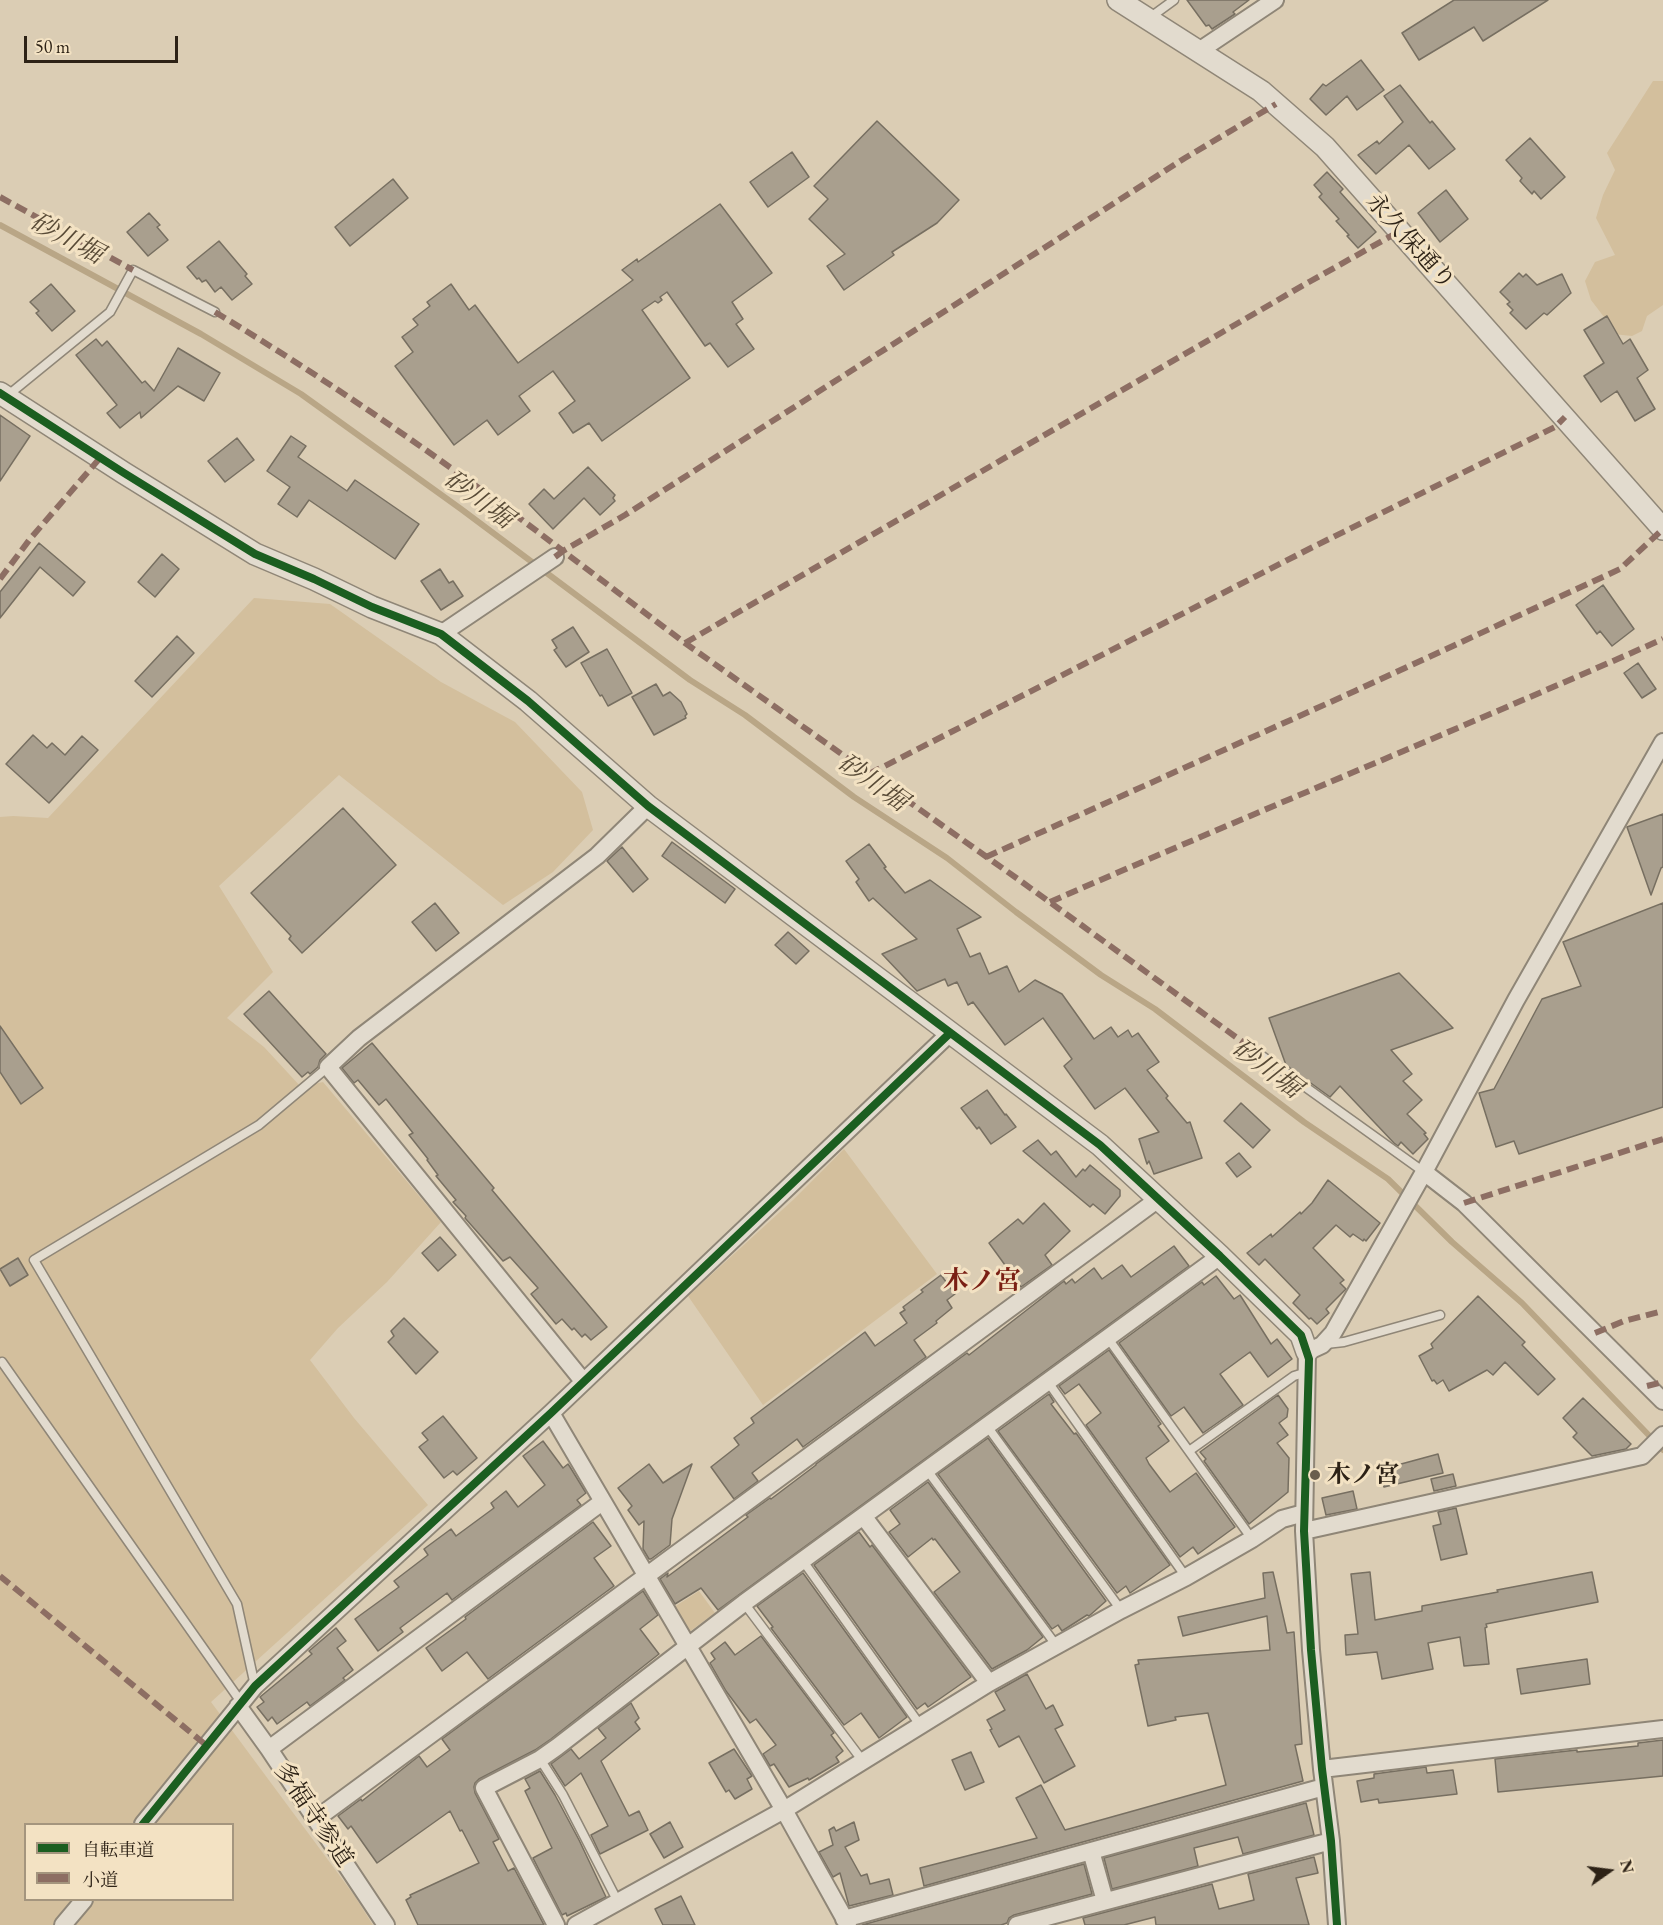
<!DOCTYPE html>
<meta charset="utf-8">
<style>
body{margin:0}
#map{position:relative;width:1663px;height:1925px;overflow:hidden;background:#dbcdb4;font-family:"EB Garamond","Noto Serif JP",serif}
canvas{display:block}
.legend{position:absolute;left:24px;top:1823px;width:210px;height:78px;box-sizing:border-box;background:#f3e2c3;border:2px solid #a4957e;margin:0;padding:8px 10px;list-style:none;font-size:18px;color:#2d2216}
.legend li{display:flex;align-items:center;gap:12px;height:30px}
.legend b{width:30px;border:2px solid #a4957e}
.north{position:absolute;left:1579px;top:1841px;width:60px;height:60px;-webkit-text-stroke:4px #f3e2c3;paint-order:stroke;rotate:76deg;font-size:16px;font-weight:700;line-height:24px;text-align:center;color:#2d2216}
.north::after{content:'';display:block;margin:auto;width:21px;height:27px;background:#2d2216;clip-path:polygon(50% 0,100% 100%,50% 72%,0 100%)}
.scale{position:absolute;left:24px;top:36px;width:154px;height:27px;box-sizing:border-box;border:3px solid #2d2216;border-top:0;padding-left:8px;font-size:18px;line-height:21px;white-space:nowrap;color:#2d2216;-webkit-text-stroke:4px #f3e2c3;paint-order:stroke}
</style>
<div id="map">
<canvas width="1663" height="1925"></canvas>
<ul class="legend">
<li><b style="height:8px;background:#1b5e20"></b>自転車道</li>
<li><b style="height:8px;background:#8d6e63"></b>小道</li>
</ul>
<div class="north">N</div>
<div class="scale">50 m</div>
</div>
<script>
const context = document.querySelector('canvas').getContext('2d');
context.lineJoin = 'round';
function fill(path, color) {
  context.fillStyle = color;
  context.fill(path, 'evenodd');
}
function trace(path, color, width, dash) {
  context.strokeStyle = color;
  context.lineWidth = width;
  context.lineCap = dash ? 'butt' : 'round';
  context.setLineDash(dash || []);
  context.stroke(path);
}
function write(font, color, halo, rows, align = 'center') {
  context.font = font + ' "EB Garamond","Noto Serif JP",serif';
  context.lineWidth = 6;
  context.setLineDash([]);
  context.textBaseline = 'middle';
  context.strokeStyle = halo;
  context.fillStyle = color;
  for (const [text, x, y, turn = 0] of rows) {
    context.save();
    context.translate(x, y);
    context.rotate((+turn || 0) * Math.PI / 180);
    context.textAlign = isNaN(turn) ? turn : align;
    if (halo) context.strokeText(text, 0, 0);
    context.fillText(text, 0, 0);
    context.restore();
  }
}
const green = new Path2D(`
 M1653,81H1663V305L1647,316L1642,331L1632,336L1613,334L1604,317L1591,300L1585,281L1595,262L1615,255L1596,218L1603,195L1615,170L1607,153Z
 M254,598L330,604L441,682L515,722L582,792L593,830L553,872L503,905L339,775L219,886L273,972L227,1018L264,1047L301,1087L323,1082L441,1222L387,1282L338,1328L310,1360L354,1418L428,1505L211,1702L354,1895L373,1925H0V817L13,816L48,818ZM26,1824H232V1900H26Z
 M844,1149L937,1274L763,1405L688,1296L793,1200Z
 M699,1591L715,1613L689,1632L685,1631L671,1609Z`);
const stream = new Path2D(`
 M0,225L201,334L301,394L461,509L690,680L745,715L854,797L947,858L1016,912L1101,975L1155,1009L1304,1122L1388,1179L1452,1242L1522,1303L1663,1450`);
const building = new Path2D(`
 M1187,0H1249L1233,12L1235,14L1212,29L1209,25L1206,26Z
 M1454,0H1548L1483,41L1474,27L1419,60L1402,33Z
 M1361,60L1384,90L1357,110L1347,96L1326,115L1310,99L1323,84L1326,86Z
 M1400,85L1430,123L1432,121L1455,149L1429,169L1409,145L1376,174L1358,155L1377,141L1379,144L1403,122L1384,96Z
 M877,121L959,200L937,223L892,252L894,255L844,290L827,266L845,254L809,219L828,199L814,186Z
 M1530,138L1565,177L1541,199L1534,191L1532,194L1520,181L1522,178L1506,160Z
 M792,152L809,177L768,207L750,182Z
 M1327,172L1343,189L1340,192L1376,232L1358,248L1347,236L1349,235L1336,221L1339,219L1319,197L1322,194L1314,185Z
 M393,179L408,198L350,246L335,227Z
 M1446,190L1468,219L1440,242L1418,213Z
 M720,204L772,273L732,302L743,319L736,324L754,349L728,367L710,343L705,346L667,292L660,297L662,300L658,303L655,301L642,310L690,378L602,441L589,423L573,433L559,413L575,401L553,371L519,396L530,411L498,435L487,420L454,445L395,366L413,352L402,337L418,325L413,319L430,306L427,302L451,284L469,310L475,305L518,363L633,280L622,270L637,259L638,262Z
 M149,213L160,225L157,227L168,240L148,256L127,232Z
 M219,241L247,274L245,276L252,284L232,300L221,287L215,292L206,280L202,282L199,278L197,279L187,267Z
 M1519,273L1523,277L1526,274L1537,285L1562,274L1571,293L1547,315L1544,313L1526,329L1510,313L1513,310L1507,304L1510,302L1500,292Z
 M51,284L75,311L52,331L36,313L39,311L30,302Z
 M1607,316L1623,344L1630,339L1648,370L1637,378L1655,409L1635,421L1617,391L1601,402L1584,376L1604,363L1584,330Z
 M96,339L102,346L107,341L142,383L145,381L154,391L178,348L220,373L204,401L178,386L141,418L140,412L120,428L107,413L117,405L76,355Z
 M0,415L30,436L0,481Z
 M291,436L306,446L298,457L347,491L355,480L419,524L395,559L309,500L297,517L278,504L290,487L267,471Z
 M237,438L254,460L225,482L208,461Z
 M588,467L615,495L613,498L615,501L600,515L584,498L553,529L529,504L544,489L554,499Z
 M39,543L85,582L73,596L40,567L0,618V592Z
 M162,554L179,569L155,597L138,582Z
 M440,569L449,583L453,581L463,596L441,610L421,581Z
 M1603,585L1634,629L1612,646L1600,631L1597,634L1576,605Z
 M573,627L589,652L566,667L554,650L557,648L552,640Z
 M177,636L194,653L152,697L135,681Z
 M607,649L632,693L608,706L602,695L600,696L581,663Z
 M1638,663L1656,689L1642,698L1624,673Z
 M656,684L663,696L670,692L681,702L687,714L685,716L686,718L654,735L632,697Z
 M33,735L47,748L52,743L65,755L82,736L98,750L49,803L6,764Z
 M343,808L396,865L302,953L289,939L291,936L251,893Z
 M1663,814V867L1661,868L1651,895L1627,827Z
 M672,842L735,889L725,903L662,856Z
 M869,844L886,867L884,868L905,893L930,880L981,917L957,929L970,957L980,953L989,974L1007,966L1019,992L1035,980L1062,994L1094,1039L1111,1027L1118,1037L1128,1030L1132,1037L1138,1033L1159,1062L1147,1070L1168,1096L1166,1098L1187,1123L1190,1122L1202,1158L1154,1174L1149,1161L1147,1164L1139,1139L1159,1132L1125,1088L1095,1109L1064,1066L1072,1059L1043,1018L1005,1045L973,1002L968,1005L957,982L948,986L945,979L917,991L882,954L917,939L873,898L869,901L856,882L859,879L846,861Z
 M622,847L648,879L633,892L607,861Z
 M435,903L459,933L436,951L412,922Z
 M1663,903V1107L1519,1154L1514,1141L1496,1147L1479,1093L1494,1089L1542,999L1581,986L1563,942Z
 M788,932L809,951L796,964L775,945Z
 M1399,973L1453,1028L1391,1050L1412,1074L1403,1081L1422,1100L1407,1114L1426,1133L1424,1134L1428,1139L1413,1154L1401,1142L1398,1146L1394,1143L1340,1086L1330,1097L1286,1065L1269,1018Z
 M269,991L326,1054L320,1060L318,1067L310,1074L308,1072L302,1077L244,1014Z
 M0,1026L43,1088L21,1104L0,1072Z
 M372,1043L494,1188L492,1190L607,1327L591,1340L585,1334L582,1337L574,1328L572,1330L562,1319L556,1324L531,1294L538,1288L510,1257L503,1261L465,1218L466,1216L453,1202L456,1200L436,1176L438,1175L427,1160L428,1159L409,1135L413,1133L386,1099L379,1105L358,1080L354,1083L342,1068Z
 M987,1090L1005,1115L1006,1114L1016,1127L991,1144L979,1127L977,1129L961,1108Z
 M1241,1103L1270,1130L1253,1148L1224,1121Z
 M1038,1140L1051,1155L1056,1151L1076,1177L1083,1169L1085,1171L1090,1165L1120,1190V1196L1105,1214L1093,1204L1090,1207L1023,1151Z
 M1239,1153L1251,1167L1237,1177L1226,1163Z
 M1328,1180L1380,1223L1366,1241L1364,1239L1363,1241L1353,1234L1350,1237L1336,1225L1313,1248L1344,1280L1340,1283L1346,1289L1326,1309L1329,1313L1317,1324L1311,1318L1309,1319L1293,1303L1300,1295L1265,1259L1259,1265L1247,1253L1271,1234L1272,1237L1300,1212L1301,1214L1312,1203Z
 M1044,1203L1070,1231L1045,1255L1052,1265L1021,1287L989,1243L1018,1219L1023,1224Z
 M440,1237L456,1255L438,1271L422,1253Z
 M1174,1246L1189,1266L718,1610L701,1588L675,1604L660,1579L668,1573L667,1577L748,1517L746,1515L770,1498L771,1499L816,1465V1464L967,1353L969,1355L1064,1281L1066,1284L1072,1279L1075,1283L1094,1268L1102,1279L1122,1265L1131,1277Z
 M18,1258L28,1275L10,1286L0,1269Z
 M941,1275L955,1294L947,1300L952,1308L936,1321L937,1323L914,1340L926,1357L803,1447L797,1439L752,1473L758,1481L734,1499L711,1467L739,1445L734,1438L754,1423L751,1418L865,1332L875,1346L907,1323L900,1313L905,1310L903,1307L923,1292L921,1290Z
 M1216,1276L1234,1299L1240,1295L1271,1344L1277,1339L1292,1359L1268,1377L1250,1352L1220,1374L1243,1405L1203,1433L1184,1407L1171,1416L1119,1343L1202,1282L1204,1285Z
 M1478,1296L1525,1342L1522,1345L1555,1379L1538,1395L1505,1362L1493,1375L1487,1370L1449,1391L1443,1380L1437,1384L1434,1380L1432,1381L1419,1356L1433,1348L1431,1344Z
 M404,1318L438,1352L416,1374L388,1342L394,1336L391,1331Z
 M1109,1350L1161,1424L1158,1426L1169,1441L1146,1458L1149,1464L1170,1492L1196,1473L1235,1527L1198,1554L1193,1547L1180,1557L1086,1425L1101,1413L1079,1384L1065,1394L1059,1386Z
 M1049,1394L1054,1402L1051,1404L1074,1434L1076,1433L1170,1565L1130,1593L1126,1586L1117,1593L998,1431Z
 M1278,1395L1288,1409L1287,1417L1279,1423L1288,1435L1277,1443L1289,1458L1288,1492L1249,1524L1204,1461L1206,1459L1200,1452Z
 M1583,1398L1631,1444L1626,1449L1592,1456L1573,1437L1577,1433L1563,1418Z
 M443,1416L477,1458L457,1475L453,1471L444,1478L419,1447L428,1440L422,1433Z
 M988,1438L1106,1601L1089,1616L1087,1615L1062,1631L1058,1625L1052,1629L938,1474Z
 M543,1441L563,1468L568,1464L570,1467L586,1493L577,1500L581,1505L452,1600L447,1593L400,1628L403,1632L378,1651L355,1619L399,1587L394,1581L428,1555L424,1549L451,1529L456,1536L494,1508L491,1503L506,1491L518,1507L545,1485L523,1456Z
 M1438,1454L1443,1473L1384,1487L1379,1470Z
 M649,1464L663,1483L692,1464L672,1519L670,1545L651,1559H649L643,1549L644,1521L639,1525L628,1510L632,1506L618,1488Z
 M1453,1474L1456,1486L1434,1491L1431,1479Z
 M928,1482L1043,1637L1027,1650L992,1669L934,1592L960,1572L935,1539L933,1540L932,1538L908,1557L889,1532L900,1524L890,1510Z
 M1353,1491L1357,1509L1326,1515L1322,1498Z
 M1456,1508L1467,1554L1441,1560L1433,1526L1441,1524L1438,1512Z
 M593,1522L611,1546L594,1558L614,1586L488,1679L467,1652L442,1671L426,1648L466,1619L465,1617Z
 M859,1532L870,1547L872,1545L971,1677L928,1707L925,1703L917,1709L814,1565Z
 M1273,1572L1287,1633L1294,1632L1302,1744L1295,1745L1303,1781L924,1886L920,1868L1037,1838L1016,1798L1041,1785L1065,1830L1226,1785L1208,1713L1175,1717L1176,1720L1148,1726L1135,1665L1139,1664L1138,1660L1270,1650L1267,1616L1183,1636L1178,1617L1265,1598L1263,1573Z
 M1370,1572L1375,1620L1422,1611V1606L1498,1592L1497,1590L1592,1572L1598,1602L1486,1624L1487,1627L1485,1628L1489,1664L1464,1666L1460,1637L1428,1643L1433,1669L1382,1679L1377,1652L1346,1655L1345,1635L1358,1634L1351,1574Z
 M803,1573L907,1717L879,1738L861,1713L844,1725L771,1628L773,1627L757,1606Z
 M643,1591L658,1615L640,1629L659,1654L551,1739L535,1750L479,1779L475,1783L474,1787L475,1793L499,1839L493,1842L508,1871L514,1868L544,1925H418L406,1900L411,1897L410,1895L479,1863L462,1830L460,1831L450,1811L377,1863L351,1826L348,1829L338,1816L361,1799L362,1801L419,1756L427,1767L450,1750L442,1739Z
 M336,1628L346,1641L337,1648L353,1670L343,1678L345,1680L310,1706L307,1702L277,1724L272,1717L268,1721L257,1707L264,1702L260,1697L312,1654L309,1651Z
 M761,1636L834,1733L831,1735L843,1751L836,1757L839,1762L809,1780L808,1778L789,1787L774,1764L770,1766L763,1754L776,1745L756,1719L750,1723L726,1691L710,1663L715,1659L711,1653L725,1642L735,1655Z
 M1587,1659L1590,1684L1521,1694L1517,1669Z
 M1027,1674L1046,1709L1053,1705L1063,1725L1055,1729L1075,1766L1044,1783L1019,1736L999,1747L990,1730L992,1729L987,1720L1005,1710L995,1692Z
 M631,1703L639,1718L635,1722L640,1729L601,1761L629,1816L639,1811L648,1830L600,1854L591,1835L608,1826L581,1773L565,1786L551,1764L571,1749L579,1759L606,1738L598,1728Z
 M1663,1740V1776L1498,1792L1495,1759L1577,1750V1752L1638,1746V1743Z
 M734,1749L752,1776L747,1779L752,1789L735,1799L729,1790L726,1792L709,1763Z
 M971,1752L984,1782L965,1790L952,1760Z
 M1426,1767L1427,1773L1453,1770L1457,1794L1379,1803L1378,1799L1361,1802L1357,1781L1374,1778V1774Z
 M540,1771L555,1795L579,1840L606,1897L567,1916L566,1913L562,1915L533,1858L552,1848L525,1791L530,1788L525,1779Z
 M1306,1803L1314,1835L1243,1854L1238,1837L1194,1848L1198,1866L1112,1889L1104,1858Z
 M670,1822L683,1847L664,1858L650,1834Z
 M854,1822L859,1840L845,1847L861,1876L867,1874L870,1884L889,1879L893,1895L849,1906L840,1873L833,1877L819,1852L833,1845L829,1830L834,1827L836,1831Z
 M1314,1857L1318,1873L1296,1878L1309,1925H1156L1155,1917L1124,1925H1085L1083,1918L1212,1884L1219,1909L1254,1900L1248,1874Z
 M1084,1864L1092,1894L1014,1915L1009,1918L1007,1923L1001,1925H862Z
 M681,1896L695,1925H663L655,1909Z`);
const service = new Path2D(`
 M1148,19L1174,0
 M7,396L110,312L133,270L215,312
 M1251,1048L1424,1172
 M1107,1337L1252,1539
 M1326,1344L1344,1342L1440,1315
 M2,1362L241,1702
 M1048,1382L1186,1577
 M987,1426L1121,1610
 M1189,1451L1294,1376L1307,1372
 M927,1470L1056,1645
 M803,1561L920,1725
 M744,1603L862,1760
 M255,1686L237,1604L34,1260L259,1125L328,1067
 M540,1759L563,1795L618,1902`);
const minor = new Path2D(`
 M1199,51L1275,0
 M441,634L555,557
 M1424,1172L1464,1203L1663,1401
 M583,1381L328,1067L359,1038L597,856L648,806
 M551,1413L784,1810L848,1925
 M864,1517L989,1683
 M1304,1531L1642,1456L1663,1435
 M238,1706L269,1749L386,1925
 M269,1749L602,1502
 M1322,1769L1663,1729
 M316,1819L1157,1200
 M143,1824L255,1686L551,1413L950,1033
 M1091,1851L1105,1901
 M844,1919L1324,1787
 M63,1925L84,1900
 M556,1925L484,1788L540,1759L557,1747L744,1603L1220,1256
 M576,1925L784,1810L989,1683L1121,1610L1186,1577L1252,1539L1282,1519L1304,1513
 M1017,1925L1331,1841
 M1337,1925L1331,1841L1322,1769L1311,1650L1304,1531L1307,1352L1322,1345L1333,1333L1424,1172L1516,1000L1663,742`);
const tertiary = new Path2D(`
 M1118,0L1261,91L1325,147L1663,529
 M0,393L124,473L255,554L314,579L372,607L441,634L528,701L648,806L1100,1145L1220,1256L1301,1335L1307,1352`);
const quiet = new Path2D(`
 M0,197L133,270
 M215,312C336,385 452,466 563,551L625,515L1185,158L1276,104
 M555,557L563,551L685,643L1022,882L1251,1048
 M0,579L30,539L100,458
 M685,643L1309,282L1400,231
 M869,774L1309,549L1555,427L1565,417
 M986,857L1355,691L1620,569L1663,529
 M1050,902C1253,813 1460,729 1663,639
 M1464,1203L1663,1139
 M1595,1333L1624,1321L1663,1311
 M1647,1386L1663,1382
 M0,1576L206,1745`);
const cycleway = new Path2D(`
 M0,393L124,473L255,554L314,579L372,607L441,634L528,701L648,806L1100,1145L1220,1256L1301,1335L1309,1359L1304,1531L1311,1650L1322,1769L1331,1841L1337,1925
 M143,1824L255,1686L551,1413L950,1033`);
const markers = [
 [1315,1475,6,"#6a5e4d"]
];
const streetNames = [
 ["永久保通り",1410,242,48],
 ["多福寺参道",313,1815,56]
];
const poiNames = [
 ["木ノ宮",1327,1475]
];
const waterNames = [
 ["砂川堀",66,239,28],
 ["砂川堀",478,500,36],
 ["砂川堀",872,783,35],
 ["砂川堀",1266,1069,37]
];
const neighbourhoodNames = [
 ["木ノ宮",982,1282]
];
fill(green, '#d3bf9d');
trace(stream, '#b9a686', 6);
fill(building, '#a99f8e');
trace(building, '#776f61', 1.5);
trace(service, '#8f8677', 11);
trace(minor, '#8f8677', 20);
trace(tertiary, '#8f8677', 24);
trace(service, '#e2dbce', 8);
trace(minor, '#e2dbce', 16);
trace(tertiary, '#e2dbce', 21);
trace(quiet, '#8d6e63', 6, [12, 6]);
trace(cycleway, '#1b5e20', 8);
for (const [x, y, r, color] of markers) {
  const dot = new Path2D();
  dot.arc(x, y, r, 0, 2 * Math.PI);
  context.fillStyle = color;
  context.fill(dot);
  trace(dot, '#f3e2c3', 2);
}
write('24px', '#2d2216', '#f3e2c3', streetNames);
write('bold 24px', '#2d2216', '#f3e2c3', poiNames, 'left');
write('italic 26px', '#594b37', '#f3e2c3', waterNames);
write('bold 26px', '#7a1f14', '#f3e2c3', neighbourhoodNames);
</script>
